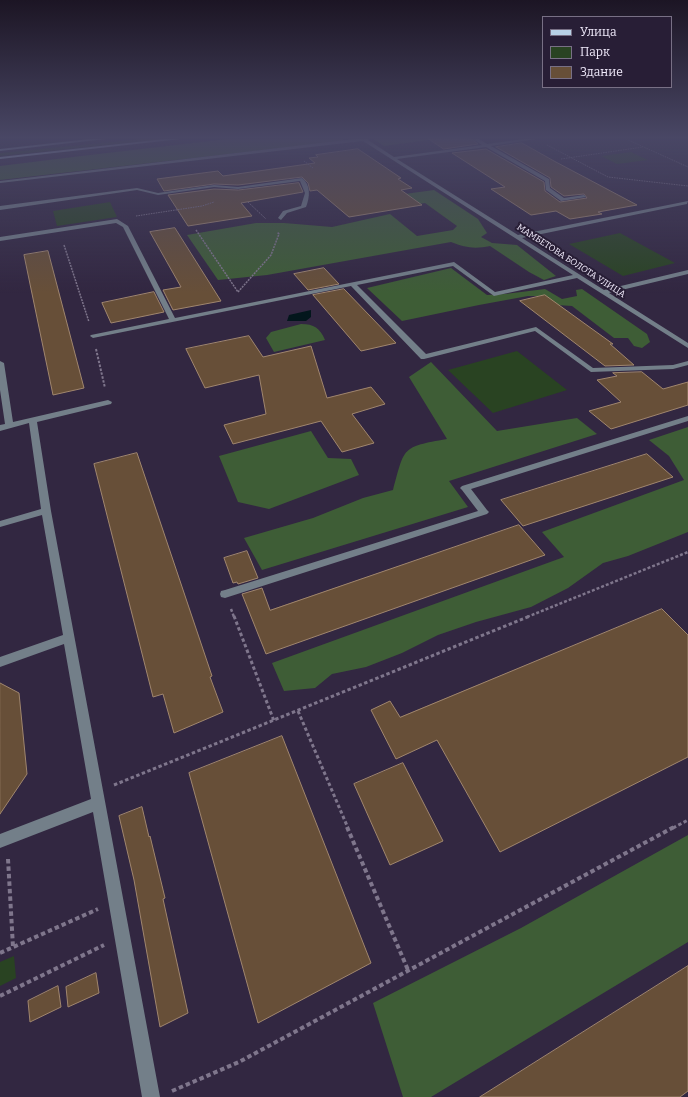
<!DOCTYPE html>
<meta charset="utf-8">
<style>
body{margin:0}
#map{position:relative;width:688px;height:1097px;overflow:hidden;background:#322741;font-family:Bitter,serif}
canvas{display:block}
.legend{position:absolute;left:542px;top:16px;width:130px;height:72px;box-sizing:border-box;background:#281e36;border:1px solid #787085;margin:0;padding:5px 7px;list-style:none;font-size:12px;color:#f1ebfc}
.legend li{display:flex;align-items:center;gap:8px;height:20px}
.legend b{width:20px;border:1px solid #787085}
</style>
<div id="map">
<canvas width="688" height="1097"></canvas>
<ul class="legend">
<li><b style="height:5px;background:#b8d1e6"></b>Улица</li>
<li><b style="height:11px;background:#294322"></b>Парк</li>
<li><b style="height:11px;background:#674f38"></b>Здание</li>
</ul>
</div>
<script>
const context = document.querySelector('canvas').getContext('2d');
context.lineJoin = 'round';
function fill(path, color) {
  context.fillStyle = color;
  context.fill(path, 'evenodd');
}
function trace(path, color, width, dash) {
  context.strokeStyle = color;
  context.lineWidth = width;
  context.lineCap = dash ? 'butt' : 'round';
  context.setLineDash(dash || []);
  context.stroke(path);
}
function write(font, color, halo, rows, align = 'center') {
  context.font = font + ' Bitter,serif';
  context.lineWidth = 4;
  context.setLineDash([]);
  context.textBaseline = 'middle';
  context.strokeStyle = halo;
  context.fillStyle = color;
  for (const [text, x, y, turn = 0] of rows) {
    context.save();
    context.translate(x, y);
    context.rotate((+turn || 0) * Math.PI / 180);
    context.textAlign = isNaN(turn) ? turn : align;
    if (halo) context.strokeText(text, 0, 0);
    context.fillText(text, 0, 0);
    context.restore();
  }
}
const green = new Path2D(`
 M141,139H166L0,156V153Z
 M631,152L648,160L617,164L601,156Z
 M110,202L117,217L57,226L53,211Z
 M620,233L675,263L623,276L569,244Z
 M517,351L567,390L493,413L448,370Z
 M14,956L16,978L0,986V962Z`);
const forest = new Path2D(`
 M227,139H343L344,141L0,180V166L81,156Z
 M373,139H436L384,146Z
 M434,190L478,219L487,233L481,237L492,243L517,245L556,276L544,280L529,272L490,246C475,249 466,248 451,242L267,275L218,280L187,235L256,223H284L332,227L390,214L417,236L453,230L457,226L425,203L405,206L390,196Z
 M451,268L487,295L505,294L545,289L562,299L577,296L576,290L582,289L647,334L650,342L642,348L634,346L628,338H614L572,306L557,305L543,296H528L479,305L402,321L367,288Z
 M301,324C314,324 320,328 325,340L274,352L266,338L271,332Z
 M431,362L497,431L577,418L597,434L449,481L468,507L262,570L244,538L313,518L363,498L393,490C405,447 401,447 447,439L409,377Z
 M688,427V532L628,556L603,563L568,588L531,607L476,622L438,635L402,653L366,667L332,674L315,688L284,691L272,663L564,557L542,532L684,480L669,456L649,440Z
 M311,431L328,458L351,459L359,475L269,509L238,502L219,456Z
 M688,835V942L431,1097H403L373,1003L521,928Z`);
const water = new Path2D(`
 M311,310V317L306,321H287L289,315Z`);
const building = new Path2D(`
 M429,139H472L478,144L444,149Z
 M522,143L554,161L637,205L598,212L602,214L570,219L556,211L531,215L491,189L505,187L452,153L486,149L544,182L545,191L560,202L587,198L584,194L564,196L551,187L550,178L496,147Z
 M358,149L401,178L398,179L412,188L401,190L422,205L349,217L317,190L310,191L308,183L302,177L238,185L214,184L164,191L157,179L218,171L223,176L315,163L309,158L318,157L316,155Z
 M299,183L303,192L241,203L252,216L188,226L168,195L214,189L238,190Z
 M175,228L221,301L173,310L163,290L181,287L150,232Z
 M48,251L84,388L53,395L24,255Z
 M324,268L339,284L308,290L294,274Z
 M344,289L396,343L361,351L313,295Z
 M154,292L164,312L111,323L102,303Z
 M545,295L613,344H610L634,365L605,366L520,301Z
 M249,336L263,357L311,346L327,398L371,387L385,404L352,414L374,443L342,452L321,421L233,444L224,425L266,414L259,375L205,388L186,349Z
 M642,372L663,389L688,382V405L611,429L589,411L621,402L597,380L617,376L613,373Z
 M137,453L212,676L210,677L223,712L174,733L163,694L153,697L94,464Z
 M647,454L673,477L523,526L501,500Z
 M519,525L545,555L266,654L242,594L262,588L270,610Z
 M247,551L258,578L238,584L237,582L233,583L224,558Z
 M662,609L688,635V757L500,852L437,740L396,759L371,710L390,701L400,717Z
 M0,683L19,693L27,774L0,814Z
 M282,736L371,963L258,1023L189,773Z
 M403,763L443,841L390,865L354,784Z
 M142,807L149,837L150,836L165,898L163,899L188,1013L160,1027L134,880L119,816Z
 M688,966V1091L680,1097H480Z
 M96,973L99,993L68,1007L66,987Z
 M58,986L61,1007L30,1022L28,1001Z`);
const pathFar5 = new Path2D(`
 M626,139L688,167
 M547,145L608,177L688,186
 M561,159L643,147
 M304,161L313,168
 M248,202L266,219
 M136,216L202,206L214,202`);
const pathFar4 = new Path2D(`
 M196,230L238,292
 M64,245L89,322
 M238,292L271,255L279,234L277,232`);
const pathFar3 = new Path2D(`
 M96,349L105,388`);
const pathFar2 = new Path2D(`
 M231,609L234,617
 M527,617L688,552`);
const pathFar1 = new Path2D(`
 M234,616L274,721
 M298,711L348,828
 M114,785L530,616
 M673,828L688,820`);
const path = new Path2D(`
 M347,827L408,970
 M8,859L13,947
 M0,953L98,909
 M0,996L104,945
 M172,1091L239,1062L674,827`);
const minor = new Path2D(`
 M354,139H369L368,140L394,157L482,145L473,139H479L487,144L523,139H537L491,146L549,179L550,188L564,198L584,195L586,197L561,201L546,190L545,181L486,147L397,159L518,235L688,201L687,204L522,238L604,290L688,270V274L609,293L688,343V348L577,278L494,296L453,266L357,285L426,354L536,327L593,368L673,365L688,361V365L673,369L591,372L535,331L424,359H421L351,286L93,338L90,336L91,335L169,319L123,227L116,223L0,241V237L117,219L128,226L175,318L454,262L495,292L573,275L363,141L0,183V181Z
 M302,178C311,185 310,197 306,207L287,213L281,220L278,218L283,211L301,206L305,193L300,181L238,189L214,187L158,195L137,190L0,210V206L137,188L158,193L214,185L238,187Z
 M0,361L4,363L13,422L108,400L112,402L111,404L37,422L51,511L160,1097H142L93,812L0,848V834L91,799L64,644L0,667V657L63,635L42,515L0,527V521L41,509L29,423L0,431V425L5,424L0,390Z
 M688,416V421L471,489L487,510L489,512L487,514L225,598L221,597L220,594L221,591L225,590L478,511L462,490L460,488L462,486Z`);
const major = new Path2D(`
 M89,139H106L0,151V149Z
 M164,139H181L0,159V157Z`);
const farStreetnames = [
 ["МАМБЕТОВА БОЛОТА УЛИЦА",571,261,33]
];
fill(green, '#294322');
fill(forest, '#3e5d36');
fill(water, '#03161c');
fill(building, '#674f38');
trace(building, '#a0866e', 1);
trace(pathFar5, '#7f768c', 1, [1.5, 1]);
trace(pathFar4, '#7f768c', 1.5, [2, 1]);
trace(pathFar3, '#7f768c', 2, [2.5, 1.5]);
trace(pathFar2, '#7f768c', 2.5, [3, 2]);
trace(pathFar1, '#7f768c', 3, [3.5, 2.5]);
trace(path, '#7f768c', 4, [4.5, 3]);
fill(minor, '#737f89');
fill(major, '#b8d1e6');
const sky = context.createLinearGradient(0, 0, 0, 293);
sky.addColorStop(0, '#1c1524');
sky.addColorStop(0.47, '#494765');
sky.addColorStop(1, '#49476500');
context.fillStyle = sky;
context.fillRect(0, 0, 688, 293);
write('9px', '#f1ebfc', '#281e36', farStreetnames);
</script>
